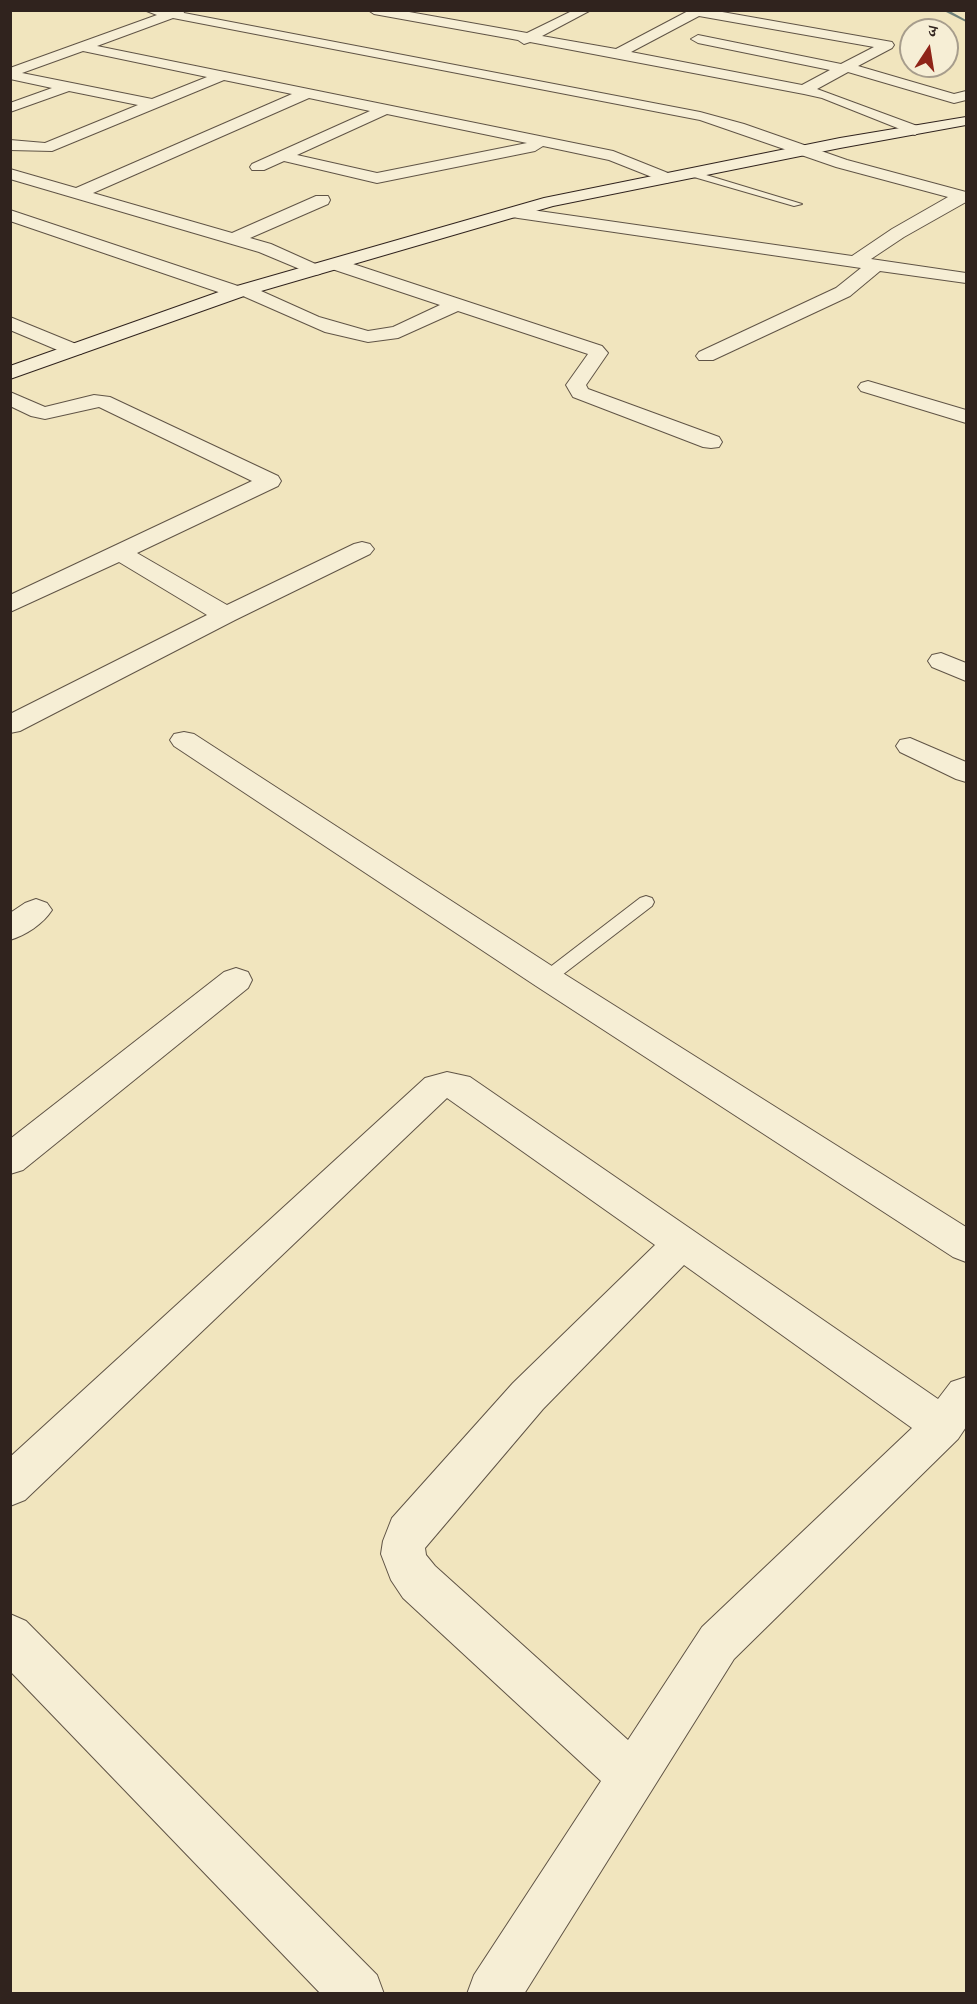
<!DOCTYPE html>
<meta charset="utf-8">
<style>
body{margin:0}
#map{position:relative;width:977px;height:2004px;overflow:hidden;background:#f1e5be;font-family:Vollkorn,"Noto Serif Devanagari",serif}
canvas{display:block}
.frame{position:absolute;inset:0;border:12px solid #30231e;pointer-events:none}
.north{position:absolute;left:899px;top:18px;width:60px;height:60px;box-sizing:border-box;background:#f6eed5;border:2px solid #a79d8c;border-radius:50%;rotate:12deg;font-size:16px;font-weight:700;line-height:24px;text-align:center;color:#30231e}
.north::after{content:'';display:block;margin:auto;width:21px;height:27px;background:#8f2418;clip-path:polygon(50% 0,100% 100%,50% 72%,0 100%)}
</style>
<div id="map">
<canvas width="977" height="2004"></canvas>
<div class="frame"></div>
<div class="north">उ</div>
</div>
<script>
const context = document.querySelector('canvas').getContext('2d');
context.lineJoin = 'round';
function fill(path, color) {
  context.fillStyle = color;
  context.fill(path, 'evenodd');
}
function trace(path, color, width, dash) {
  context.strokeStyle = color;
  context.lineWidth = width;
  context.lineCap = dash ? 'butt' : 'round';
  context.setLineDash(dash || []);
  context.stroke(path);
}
const stream = new Path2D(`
 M948,10L966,20V22L942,10Z`);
const lane = new Path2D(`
 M687,171H693L802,204L794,206L687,175Z
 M646,896L652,898L654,902L652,906L553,982L547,984L541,982L538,978L541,974L640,898Z`);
const street = new Path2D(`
 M144,10H183L184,13L700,112L744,124L847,160L966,192V202L904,237L871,259L966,273V283L880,271L850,296L713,360H699L696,356L699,352L836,288L861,268L518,218L512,217L510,213L512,209L518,208L852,256L892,229L948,197L836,167L700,120L173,18L97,46L613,151L673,175L675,178L667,183L609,160L543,146L535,151L377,183L284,161L264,170H252L250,167L252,164L370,111L309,98L93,193L232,233L316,196H328L330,200L328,204L250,238L271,244L320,266L323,270L320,274L314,275L259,252L10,179V169L76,188L292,94L224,80L52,151L10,150V140L45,143L138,105L69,91L10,112V103L52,88L10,79V68L157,15ZM83,51L207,77L152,99L22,73ZM387,114L527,143L377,173L297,155Z
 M368,10H398L527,33L574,10H591L542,36L616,49L690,10H711L892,42L894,45L892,48L858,66L954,94L966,91V100L954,103L848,72L817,89L920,127L923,130L915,135L822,98L804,94L530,42L524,44L518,40L374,14ZM699,16L874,47L841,64L698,35L691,39L698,43L830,70L802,85L631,52Z
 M10,210L238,286H250L319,317L368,331L393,327L440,305L329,268L326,264L329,260H341L602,346L608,353L586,385L588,389L719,437L722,442L719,447L711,448L703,447L573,397L566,385L588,354L458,311L398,338L368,342L325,332L243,296H230L10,221Z
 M10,317L81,346L84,350L81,354H67L10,330Z
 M868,381L966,410V423L861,391L858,387L861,383Z
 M10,392L45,407L94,395L110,397L278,476L281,481L278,486L137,553L227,605L354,544L362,542L370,544L374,549L370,554L235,620L20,731L10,733V714L207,615L119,562L10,612V595L252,481L99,407L45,419L31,416L10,406Z
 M941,653L966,663V681L932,667L928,661L932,655Z
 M184,732L194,734L558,970L966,1227V1262L953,1257L536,986L174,746L170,740L174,734Z
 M910,738L966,762V782L956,779L900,752L896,746L900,740Z
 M36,899L47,903L52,910C43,924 26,935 10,940V913L25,903Z
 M236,968L248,972L252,980L248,988L23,1170L10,1174V1139L224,972Z
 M447,1072L470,1077L938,1399L951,1382L966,1377V1427L958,1439L734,1659L524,1994H467L474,1975L601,1781L403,1598L391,1580L381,1554L383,1541L392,1518L513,1383L655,1245L447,1098L25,1500L10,1506V1457L425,1078ZM684,1265L912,1428L702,1627L628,1740L435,1566L426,1555L425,1548L543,1409Z
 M10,1614L26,1621L377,1975L384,1994H321L10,1671Z`);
const secondary = new Path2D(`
 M966,117V125L840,148L553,206L244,296L10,379V366L230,288L544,198L840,138Z`);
fill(stream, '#708178');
trace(lane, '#605446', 2);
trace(street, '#605446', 2);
trace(secondary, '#30231e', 2);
fill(lane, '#f6eed5');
fill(street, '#f6eed5');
fill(secondary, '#f6eed5');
</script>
